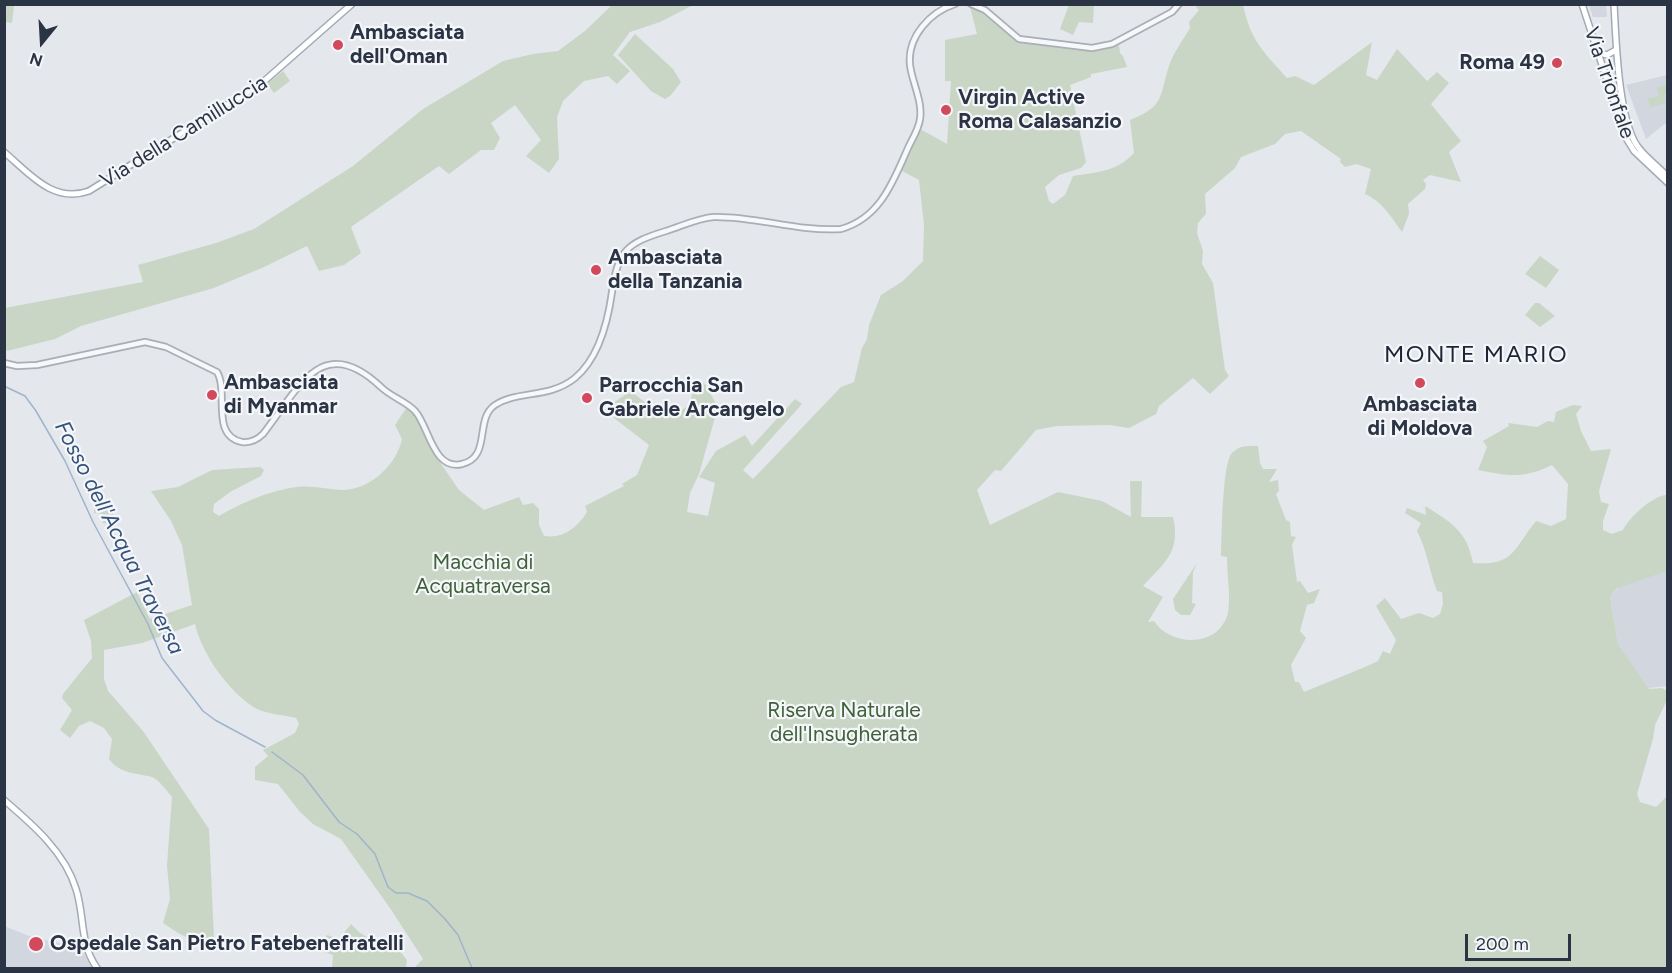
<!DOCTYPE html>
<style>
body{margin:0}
#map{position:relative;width:1672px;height:973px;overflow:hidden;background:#e4e7ec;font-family:Figtree,sans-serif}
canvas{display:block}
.frame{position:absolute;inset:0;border:6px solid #2b3445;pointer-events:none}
.north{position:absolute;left:12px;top:12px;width:60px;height:60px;-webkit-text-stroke:4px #f4f6f9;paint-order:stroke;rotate:198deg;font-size:16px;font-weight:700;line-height:24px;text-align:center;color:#2b3445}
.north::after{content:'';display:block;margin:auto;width:21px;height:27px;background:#2b3445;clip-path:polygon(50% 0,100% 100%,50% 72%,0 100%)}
.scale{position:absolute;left:1465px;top:934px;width:106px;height:27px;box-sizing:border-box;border:3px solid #2b3445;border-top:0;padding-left:8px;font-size:18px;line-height:21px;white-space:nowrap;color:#2b3445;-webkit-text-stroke:4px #f4f6f9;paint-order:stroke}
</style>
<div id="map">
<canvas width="1672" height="973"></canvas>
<div class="frame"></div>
<div class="north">N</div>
<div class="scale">200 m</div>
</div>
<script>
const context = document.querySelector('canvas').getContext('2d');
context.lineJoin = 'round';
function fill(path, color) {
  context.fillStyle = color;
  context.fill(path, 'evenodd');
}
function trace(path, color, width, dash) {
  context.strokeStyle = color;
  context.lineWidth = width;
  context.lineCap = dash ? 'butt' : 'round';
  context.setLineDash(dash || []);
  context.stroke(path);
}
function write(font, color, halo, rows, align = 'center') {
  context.font = font + ' Figtree,sans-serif';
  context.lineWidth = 4.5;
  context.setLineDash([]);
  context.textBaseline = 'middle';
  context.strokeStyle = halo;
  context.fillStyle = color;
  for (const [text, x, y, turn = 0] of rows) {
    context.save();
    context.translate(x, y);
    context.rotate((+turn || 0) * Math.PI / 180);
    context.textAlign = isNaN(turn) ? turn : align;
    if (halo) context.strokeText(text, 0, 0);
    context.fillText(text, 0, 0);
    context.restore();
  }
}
const built = new Path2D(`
 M1589,5H1606L1607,17H1593Z
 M1667,75V122L1646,139L1626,85Z
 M1667,538V686L1648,688L1618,644L1610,597L1657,542Z
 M4,926L32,937L81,948L92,968H5Z`);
const green = new Path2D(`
 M5,4L14,5L12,23L5,22Z
 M612,5H693L660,22L630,32L613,55L630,71L617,84L608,76L584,81L563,101L557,117L559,159L549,173L526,156L541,140L515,105L491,123L500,138L494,150H481L449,174L439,166L351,227L361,253L344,265L319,271L307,246L264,267L214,288L81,326L55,339L7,351L5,348V308L143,282L138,265L216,243L254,229L353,166L423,109L503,61L533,54L558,51L585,31Z
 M1069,5H1094L1093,23L1079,22L1073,35L1060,29Z
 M1198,5H1243C1251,41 1262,50 1287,78L1295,76L1314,85L1372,42L1366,75L1377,80L1397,49L1427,81L1437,72L1449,83L1431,104L1461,141L1449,152L1461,182L1430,175L1423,180L1426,184L1425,189L1408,204L1409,214L1402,232C1391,217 1383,202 1365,194L1371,169L1356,164L1345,167L1340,162L1341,159L1301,131L1285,134L1275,144L1241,157L1235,168L1205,194L1206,214L1198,223L1197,233L1203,251L1202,264L1213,283L1225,370L1229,376L1210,394L1193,378L1159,406L1156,414L1129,428L1109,425L1057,426L1036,430L1001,471L995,470L977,490L990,525L1058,492L1102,501L1131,517L1130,481H1142L1141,517H1173C1181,552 1165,562 1143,586L1163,597L1148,622L1154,621C1171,647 1219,648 1228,613C1231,599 1227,573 1227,557L1221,556C1222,538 1222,463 1232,453C1239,445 1249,446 1258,446L1260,463L1263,469H1277L1269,482L1278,480L1279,491L1276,494L1286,520L1290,522L1291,536L1296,537L1292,545L1297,582L1300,581L1308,593L1320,589L1314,603L1307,605L1300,631L1306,638L1291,665L1295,682H1299L1304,692L1365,667L1378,661L1383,651L1390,654L1396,640L1376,606L1385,598L1401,619L1419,613L1433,618L1440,614L1443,604L1442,592L1437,591C1429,570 1427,550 1417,531L1421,523L1405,513L1407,508L1426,515L1425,506C1452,523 1467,531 1473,563C1515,566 1513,549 1536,521L1551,526L1566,519L1568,484L1552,465C1523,479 1509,476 1478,470L1487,447L1483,441L1509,426L1508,423L1537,427L1548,421L1554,422L1556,412L1573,405L1582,406L1576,414L1581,431L1591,451L1611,449L1599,491L1601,502L1609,504L1603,521V530L1612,534L1623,530C1629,518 1652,496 1666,495L1667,571L1617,588L1610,597L1618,644L1649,689L1662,688L1667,691L1666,702L1655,725L1653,739L1637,794L1640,802L1656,807L1667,796V968H414L423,959L392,911L341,839L313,824L300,812L278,784L255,780V767L268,756L263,750L295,733L299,724L296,718C284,715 266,714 255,708C228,691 202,654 195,624L142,643L104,650V679L108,691L143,731L209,829L214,939C195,945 179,934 163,923L170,899L167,865L172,797C167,791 159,780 152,777C136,773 120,774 109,759L112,739L104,728L90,721L79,726L70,738L60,730L72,710L62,698L63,694L92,658L91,641L84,620L137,592L150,619L192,605L182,545L171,521L151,491L178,487L212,470L260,467L264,470L261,476L230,492L214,504L213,512L219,516C241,503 271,490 297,487C313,485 328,490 344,490C371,489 397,464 402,439L395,425L407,407L413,412L441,464L459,490L484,510L519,497L523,505L533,503L539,509V525L544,536C563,539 577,528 587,512L585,506L624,486L622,484L637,475L649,445L614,418L610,405L631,391L660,415L672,417L689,405L697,379L705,384L718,407L699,474L690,493L687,512L708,516L715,483L699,477L716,451L745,435L752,446L795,399L802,404L743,470L753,479L841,387L854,382L862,348L867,339L869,325L881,295L903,281L923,261L924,225L919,180L902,171L917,134L922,130L947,144L951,81H945V40L977,34L970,7C992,13 1002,34 1023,43L1103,50L1119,45L1120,53L1123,56L1127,67L1091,74V77L1070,85L1086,162L1081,168L1059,175L1045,187L1049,201L1053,204L1065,195L1073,176C1097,172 1117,172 1134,153L1130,120C1165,106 1159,97 1169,66C1173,53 1183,40 1190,28L1189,22L1199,10L1196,7Z
 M635,34L673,69L681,82L671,95L665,99L651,91L618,55Z
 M283,71L290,81L274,93L267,84Z
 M1667,85V94L1664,95L1666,103L1650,107L1648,99L1659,96L1657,87Z
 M1540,256L1559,270L1546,288L1525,274Z
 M1535,303H1539L1555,316L1540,327L1525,315Z
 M96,494L105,495L104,504L114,506L112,524L103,523V514L94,513Z
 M1197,563L1193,572L1192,603L1196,604L1190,615H1181L1175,610L1173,599Z
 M351,924L360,933L386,948L395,945L407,960L406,968H332L333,955L318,950L327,935L339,939Z`);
const stream = new Path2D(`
 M4,386L25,396L36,411L65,461L93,522L148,624L162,658L203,711L215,720L265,747
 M272,752L303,775L339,822L357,834L375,854L388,887L396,893H408L427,901L445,919L458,935L472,968`);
const minor = new Path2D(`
 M971,4L985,10L1019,39L1092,48L1112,44L1172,12L1179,4
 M4,363L17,366L37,365L145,342L166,347L217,372C229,391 210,436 242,442C251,443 257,440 263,434C299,388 322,331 381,387C391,397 406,401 415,411C429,426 433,471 462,464C492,457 474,419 495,405C518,390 549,399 575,378C599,358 608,321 612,292C618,250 627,243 666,231C682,226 698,218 714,217C756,216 798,232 841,229C880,218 893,182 908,148C912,139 919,129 920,119C923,102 912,82 910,65C907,37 930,12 955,4`);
const major = new Path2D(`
 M1582,4L1626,138L1634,151L1668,183
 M1614,4C1616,39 1618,120 1638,147C1646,158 1658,166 1668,177
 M1597,52L1607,55L1616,50
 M4,152C29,173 53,204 89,191L262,83L352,4
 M4,800C32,824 65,852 76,889C85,916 79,943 97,968`);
const markers = [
 [338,45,6,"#d1495b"],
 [1557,63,6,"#d1495b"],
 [946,110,6,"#d1495b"],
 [596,270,6,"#d1495b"],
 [1420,383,6,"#d1495b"],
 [212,395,6,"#d1495b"],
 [587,398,6,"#d1495b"],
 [36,944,8,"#d1495b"]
];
const poiNames = [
 ["Ambasciata",350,33],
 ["dell'Oman",350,57],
 ["Roma 49",1545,63,"right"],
 ["Virgin Active",958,98],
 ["Roma Calasanzio",958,122],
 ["Ambasciata",608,258],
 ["della Tanzania",608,282],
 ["Ambasciata",224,383],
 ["di Myanmar",224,407],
 ["Parrocchia San",599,386],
 ["Gabriele Arcangelo",599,410],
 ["Ambasciata",1420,405,"center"],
 ["di Moldova",1420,429,"center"],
 ["Ospedale San Pietro Fatebenefratelli",50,944]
];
const streetNames = [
 ["Via Trionfale",1609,83,71],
 ["Via della Camilluccia",184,132,-32]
];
const parkNames = [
 ["Macchia di",483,563],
 ["Acquatraversa",483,587],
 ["Riserva Naturale",844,711],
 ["dell'Insugherata",844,735]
];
const waterNames = [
 ["Fosso dell'Acqua Traversa",119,538,63]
];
const quarterNames = [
 ["MONTE MARIO",1476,355]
];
fill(built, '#d2d6de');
fill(green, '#c9d6c5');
trace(stream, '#9fb4cc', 1.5);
trace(minor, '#a9aeb7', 8);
trace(major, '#a3abb8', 8);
trace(minor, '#f7f8fa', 4.5);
trace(major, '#fff', 5);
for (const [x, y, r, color] of markers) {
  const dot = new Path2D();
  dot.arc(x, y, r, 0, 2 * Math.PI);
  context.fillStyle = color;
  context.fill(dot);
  trace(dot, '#f4f6f9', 2);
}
write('bold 21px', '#2b3445', '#f4f6f9', poiNames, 'left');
write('21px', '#2b3445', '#f4f6f9', streetNames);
write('21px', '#3f6138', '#f4f6f9', parkNames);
write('italic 22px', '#34527a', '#f4f6f9', waterNames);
context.letterSpacing = '1.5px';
write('24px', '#1d2536', '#f4f6f9', quarterNames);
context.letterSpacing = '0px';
</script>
